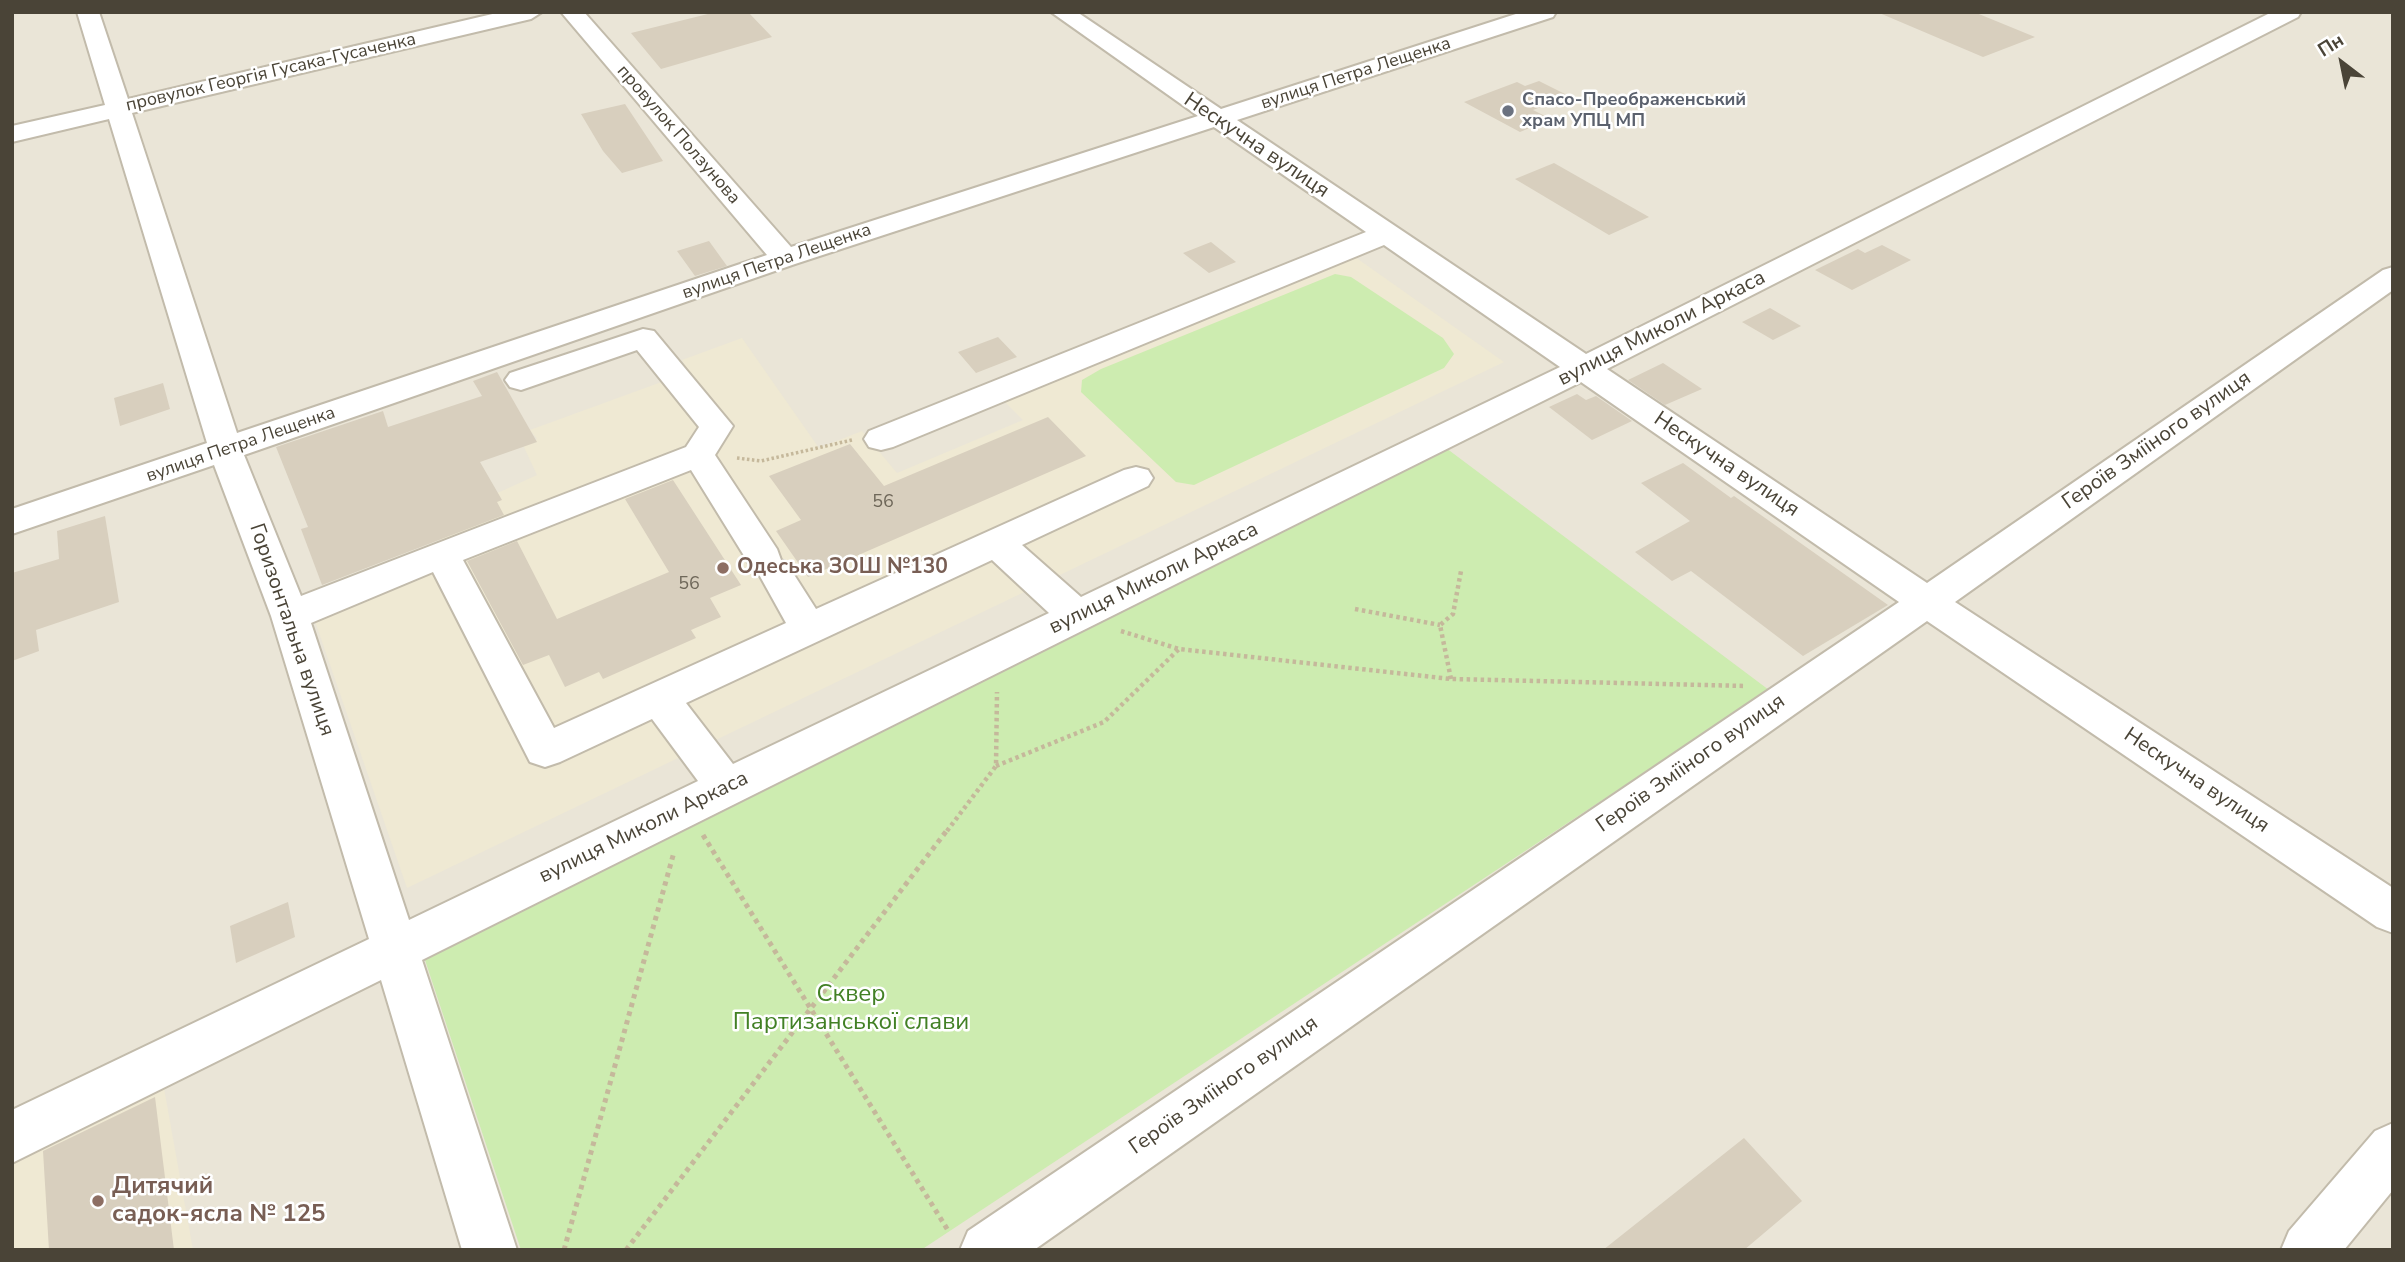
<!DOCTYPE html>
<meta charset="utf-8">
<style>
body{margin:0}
#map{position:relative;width:2405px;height:1262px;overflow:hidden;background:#f6f3e9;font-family:"Nunito Sans",sans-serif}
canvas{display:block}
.frame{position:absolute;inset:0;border:14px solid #4a4437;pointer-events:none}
.north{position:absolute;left:2307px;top:28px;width:70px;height:70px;-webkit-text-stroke:5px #fff;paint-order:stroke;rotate:328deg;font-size:19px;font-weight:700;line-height:28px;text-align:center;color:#4a4437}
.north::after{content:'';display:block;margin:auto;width:24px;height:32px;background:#4a4437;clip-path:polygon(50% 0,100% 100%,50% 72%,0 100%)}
</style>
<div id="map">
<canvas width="2405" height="1262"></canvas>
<div class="frame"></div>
<div class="north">Пн</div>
</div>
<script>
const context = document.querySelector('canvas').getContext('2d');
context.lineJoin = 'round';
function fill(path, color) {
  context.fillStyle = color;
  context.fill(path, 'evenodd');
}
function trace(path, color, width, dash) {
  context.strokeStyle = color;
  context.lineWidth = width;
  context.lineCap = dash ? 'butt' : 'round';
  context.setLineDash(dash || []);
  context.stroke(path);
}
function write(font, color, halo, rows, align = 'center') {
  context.font = font + ' "Nunito Sans",sans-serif';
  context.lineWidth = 5;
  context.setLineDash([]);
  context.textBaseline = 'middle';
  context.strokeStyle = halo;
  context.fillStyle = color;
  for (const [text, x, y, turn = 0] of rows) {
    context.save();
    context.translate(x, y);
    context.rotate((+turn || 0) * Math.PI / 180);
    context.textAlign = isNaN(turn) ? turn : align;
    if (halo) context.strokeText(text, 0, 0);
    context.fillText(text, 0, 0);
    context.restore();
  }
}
const residential = new Path2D(`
 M12,12H2393V1250H12Z`);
const education = new Path2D(`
 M1355,257L1504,362L407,888L306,595L442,542L436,521L537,475L523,445L537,439L530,430L689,372L682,360L742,338L819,448L862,431L897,473L1023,420L1005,402Z
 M162,1077L193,1250H12V1152Z`);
const green = new Path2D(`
 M1335,274L1351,277L1443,338L1454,354L1444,368L1194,485L1176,482L1081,392L1082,380L1101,369Z
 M1446,448L1769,690L921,1250H521L423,954Z`);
const building = new Path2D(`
 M716,12H748L772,37L661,69L631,33Z
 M1877,12H1974L2035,37L1983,57Z
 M1539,81L1569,96L1533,110L1551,119L1520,132L1464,102L1517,82L1525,86Z
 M625,104L663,161L622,173L603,151L581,114Z
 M1554,163L1649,217L1609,235L1515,179Z
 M709,241L727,266L695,276L677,251Z
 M1211,242L1236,262L1209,273L1183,253Z
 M1882,245L1911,260L1852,290L1815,270L1858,249L1865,253Z
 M1770,308L1801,326L1773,340L1742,322Z
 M998,337L1017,357L976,373L958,352Z
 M1663,363L1702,389L1665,405L1628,380Z
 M497,372L537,442L480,462L502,500L497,502L504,515L322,585L301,529L308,527L276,447L383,411L388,427L482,396L473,381Z
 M163,383L170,409L120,426L114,398Z
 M1577,394L1586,400L1596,396L1632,421L1592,440L1549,407Z
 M1048,417L1086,456L808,577L776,531L801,520L769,476L850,444L884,486Z
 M1683,463L1731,498L1734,496L1888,605L1803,656L1691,571L1672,581L1635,552L1690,521L1641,483Z
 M673,480L741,585L710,598L721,617L691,630L696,638L603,679L599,672L565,687L549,655L523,665L467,561L517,541L557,619L669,572L625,499Z
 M105,516L119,602L36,630L39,651L12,661V573L59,559L57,531Z
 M288,902L295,937L236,963L230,926Z
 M155,1097L174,1250H49L43,1151Z
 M1744,1138L1802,1201L1744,1250H1603Z`);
const pathFar2 = new Path2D(`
 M737,458L761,461L852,440`);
const pathFar1 = new Path2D(`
 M1355,609L1440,625
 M1121,631L1179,649L1451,679L1745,686
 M1451,679L1440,625L1453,614L1461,571
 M996,766L1104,722L1179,649
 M947,831L996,766L997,692`);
const path = new Path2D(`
 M703,835L949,1232
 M564,1250L674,852
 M626,1250L948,829`);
const minor = new Path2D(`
 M77,12H99L128,99L501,12H542L531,19L132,113L237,433L767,255L561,12H584L791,247L1198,116L1051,12H1077L1221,109L1522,12H1556L1553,17L1237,120L1586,354L2272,12H2301L2298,17L1607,369L1927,583L2383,270L2393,267V290L1955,602L2393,888V933L2377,927L1927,621L1034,1250H960L968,1231L1899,602L1581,382L422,960L517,1250H462L381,980L12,1163V1110L369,939L271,616L214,465L12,534V509L207,443L109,119L12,142V126L105,105ZM1214,127L1366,232L869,431L864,439L869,447L881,450L893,447L1384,245L1560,367L1081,597L1022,545L1148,486L1153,478L1148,470L1136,467L1124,470L816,609L786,562L781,560L777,549L715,455L733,426L654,331L643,329L510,373L505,380L510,387L521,390L637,350L699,427L686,447L301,596L244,455L795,264ZM691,470L751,567L756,569L786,623L554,728L463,560ZM992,560L1049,613L733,764L686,703ZM433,572L530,762L545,767L560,762L652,719L698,781L409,920L311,623Z
 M2393,1123V1190L2344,1250H2281L2289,1231L2375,1131Z`);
const markers = [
 [1508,111,7,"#6b7280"],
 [723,568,7,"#8d6e63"],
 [98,1201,7,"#8d6e63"]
];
const farStreetnames = [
 ["провулок Георгія Гусака-Гусаченка",271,73,-13],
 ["вулиця Петра Лещенка",1356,74,-18],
 ["провулок Ползунова",678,135,49],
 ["вулиця Петра Лещенка",777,262,-19],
 ["вулиця Петра Лещенка",241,445,-19]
];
const farWorshipnames = [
 ["Спасо-Преображенський",1522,101],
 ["храм УПЦ МП",1522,122]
];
const numberNames = [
 ["56",883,503],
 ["56",689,585]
];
const streetNames = [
 ["Нескучна вулиця",1256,146,34],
 ["вулиця Миколи Аркаса",1662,329,-27],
 ["Героїв Зміїного вулиця",2157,441,-35],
 ["Нескучна вулиця",1726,465,34],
 ["вулиця Миколи Аркаса",1154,579,-26],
 ["Горизонтальна вулиця",291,630,71],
 ["Героїв Зміїного вулиця",1691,764,-35],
 ["Нескучна вулиця",2196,781,34],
 ["вулиця Миколи Аркаса",644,828,-26],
 ["Героїв Зміїного вулиця",1224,1086,-35]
];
const educationNames = [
 ["Одеська ЗОШ №130",737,568]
];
const nearParknames = [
 ["Сквер",851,995],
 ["Партизанської слави",851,1023]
];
const nearEducationnames = [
 ["Дитячий",112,1187],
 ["садок-ясла № 125",112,1215]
];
fill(residential, '#eae5d7');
fill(education, '#efe9d3');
fill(green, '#cdecb0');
fill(building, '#d8cfbe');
trace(minor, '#c2bbab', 4);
trace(pathFar2, '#c5b89b', 3.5, [2.5, 2.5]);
trace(pathFar1, '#c5b89b', 4.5, [3.5, 3.5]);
trace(path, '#c5b89b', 5, [4.5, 4.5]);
fill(minor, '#fff');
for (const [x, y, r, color] of markers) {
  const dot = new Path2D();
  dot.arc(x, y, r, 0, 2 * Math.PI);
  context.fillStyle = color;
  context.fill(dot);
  trace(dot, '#fff', 2.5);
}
write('18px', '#4a4437', '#fff', farStreetnames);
write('bold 18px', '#5b616d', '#fff', farWorshipnames, 'left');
write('18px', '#6e6759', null, numberNames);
write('21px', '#4a4437', '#fff', streetNames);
write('bold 21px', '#785e54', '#fff', educationNames, 'left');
write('24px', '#428025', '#fff', nearParknames);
write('bold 24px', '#785e54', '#fff', nearEducationnames, 'left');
</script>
